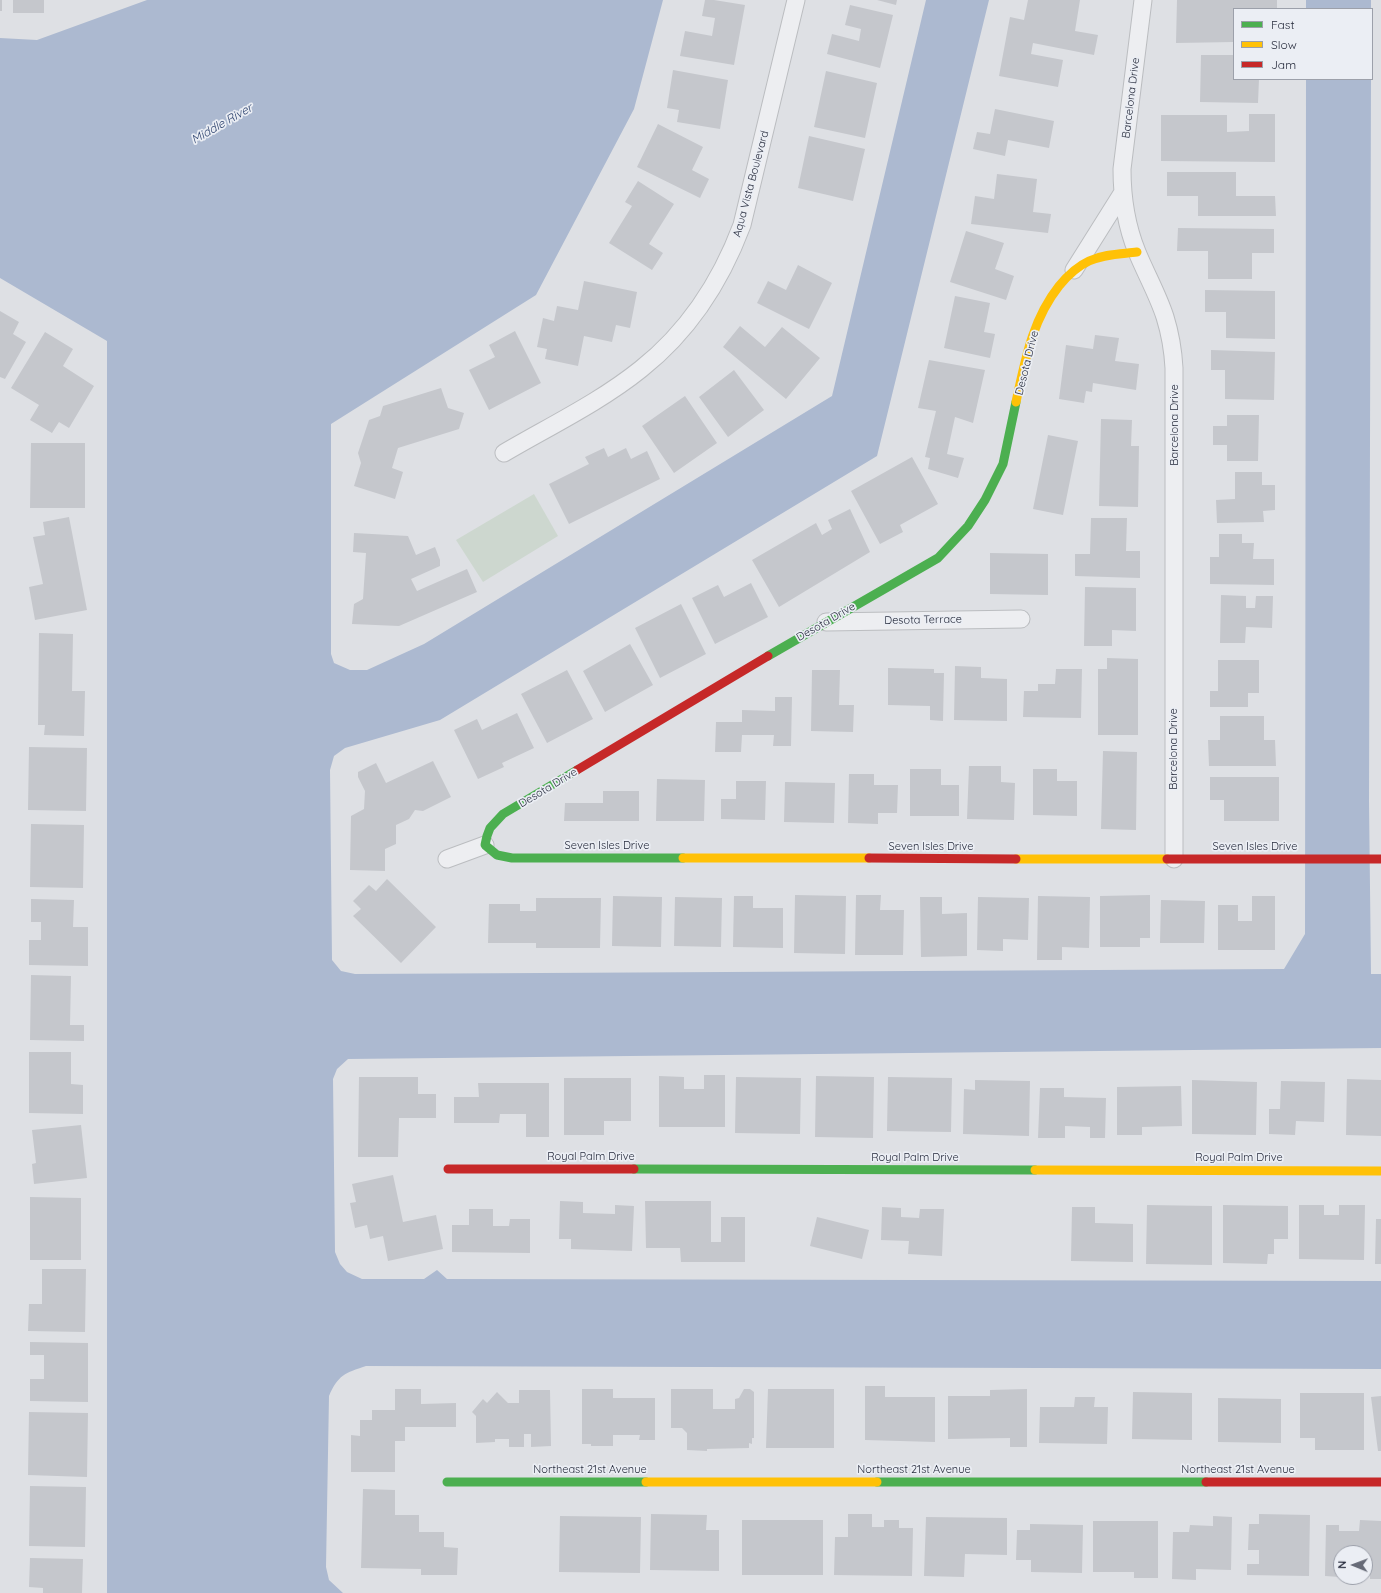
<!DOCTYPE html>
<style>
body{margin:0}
#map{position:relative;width:1381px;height:1593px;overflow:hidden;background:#dee0e4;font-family:Quicksand,sans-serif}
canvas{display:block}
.legend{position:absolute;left:1233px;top:8px;width:140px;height:72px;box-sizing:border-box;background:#ebeef4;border:1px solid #9ca0aa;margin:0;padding:5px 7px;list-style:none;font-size:12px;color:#262b3c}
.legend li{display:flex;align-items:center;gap:8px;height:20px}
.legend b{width:20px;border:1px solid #9ca0aa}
.north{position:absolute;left:1333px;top:1545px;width:40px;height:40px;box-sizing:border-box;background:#ebeef4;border:1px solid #9ca0aa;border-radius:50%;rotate:271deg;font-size:11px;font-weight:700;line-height:16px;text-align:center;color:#262b3c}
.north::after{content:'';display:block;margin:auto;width:14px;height:18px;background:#666a77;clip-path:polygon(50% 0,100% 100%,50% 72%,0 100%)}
</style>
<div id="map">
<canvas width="1381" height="1593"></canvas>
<ul class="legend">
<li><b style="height:5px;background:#4caf50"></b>Fast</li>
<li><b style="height:5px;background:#ffc107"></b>Slow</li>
<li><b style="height:5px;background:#c62828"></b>Jam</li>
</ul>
<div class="north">N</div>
</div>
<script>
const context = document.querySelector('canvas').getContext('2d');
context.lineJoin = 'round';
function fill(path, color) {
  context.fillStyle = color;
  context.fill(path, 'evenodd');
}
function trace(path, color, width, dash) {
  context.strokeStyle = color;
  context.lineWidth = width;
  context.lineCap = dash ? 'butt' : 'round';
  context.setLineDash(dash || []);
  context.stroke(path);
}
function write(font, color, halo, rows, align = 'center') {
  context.font = font + ' Quicksand,sans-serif';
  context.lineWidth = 3.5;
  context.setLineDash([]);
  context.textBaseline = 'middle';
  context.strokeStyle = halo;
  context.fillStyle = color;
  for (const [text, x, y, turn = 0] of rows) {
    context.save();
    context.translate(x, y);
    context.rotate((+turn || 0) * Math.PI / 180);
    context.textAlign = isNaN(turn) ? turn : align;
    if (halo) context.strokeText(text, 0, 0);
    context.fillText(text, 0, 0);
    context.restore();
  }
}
const green = new Path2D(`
 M534,494L558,536L483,582L456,540Z`);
const water = new Path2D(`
 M147,0H663L634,109L536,295L331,424V654L334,663L350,670H367L424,644L832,396L926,0H989L877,456L440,720L345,748L334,756L330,770L332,960L341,971L355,974L1284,969L1305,934L1306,79H1371L1369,801L1371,974H1381V1048L348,1059L337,1069L333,1079L335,1252L340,1264L347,1272L362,1279H424L437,1270L447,1279L1381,1281V1369L366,1366C345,1373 338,1375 329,1396L326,1567L329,1580L343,1593H107V341L0,278V38L37,40Z
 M1306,0H1371V9H1306Z`);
const building = new Path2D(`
 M0,0H2V11H0Z
 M13,0H44V13H13Z
 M705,0H714L745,5L734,65L680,56L685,31L712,36L715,18L702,16Z
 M877,0H897L896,5Z
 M1028,0H1080L1075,31L1098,35L1094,55L1033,43L1031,54L1063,60L1058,87L999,76L1010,17L1024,20Z
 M1177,0H1277V9H1234V42L1176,43Z
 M850,5L893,15L880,68L827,54L832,34L859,41L861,29L845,25Z
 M1201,55H1234V79H1259L1258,103L1200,102Z
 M673,70L728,80L720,129L677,122L679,110L667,108Z
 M826,71L877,83L865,138L814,127Z
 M995,109L1054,121L1049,148L1008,140L1005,156L973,149L977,132L990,134Z
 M1249,114H1275V162L1161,161V115H1227V132L1249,131Z
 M658,124L703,147L692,170L709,179L700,198L637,167Z
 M809,136L865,149L853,201L798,188Z
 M1167,172H1236V196H1275L1276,216H1198V196H1167Z
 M997,174L1037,179L1033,212L1051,214L1048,233L971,224L975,196L994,199Z
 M638,181L674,204L649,244L663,253L652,270L609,243L632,206L625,202Z
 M1178,228L1274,229V253H1252V279H1208V251H1177Z
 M966,231L1004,243L995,269L1014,276L1006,300L950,282Z
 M798,265L832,283L809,329L757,303L768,281L786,290Z
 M584,281L637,292L630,328L616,325L612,342L584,336L578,366L545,359L547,349L537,347L543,318L554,321L557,306L578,310Z
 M1205,290L1275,291V339L1226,338V312H1205Z
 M955,296L990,303L984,332L995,334L990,358L944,348Z
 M0,311L19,322L13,334L26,342L5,379L0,377Z
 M740,326L765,347L782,327L820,358L786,399L723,347Z
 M515,331L541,383L489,410L469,370L495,357L489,345Z
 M45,332L73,349L63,366L94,386L69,428L59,422L52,433L30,420L39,405L11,388Z
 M1095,335L1119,338L1115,361L1139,364L1136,390L1093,383L1092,392L1086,391L1084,403L1059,399L1066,345L1093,349Z
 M1211,350L1275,352L1274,400L1225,399V370H1211Z
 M929,360L985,370L973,423L955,417L947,454L964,458L958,478L928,469L930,458L925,457L936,411L918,408Z
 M734,370L764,410L728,437L699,397Z
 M441,388L448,408L464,413L459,429L398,448L392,468L403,472L395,499L354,486L361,463L358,453L369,420L380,416L383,406Z
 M685,396L717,443L674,473L642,426Z
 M1227,415H1259L1258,461H1227V445H1213V426H1227Z
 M1101,419L1132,420L1131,446H1139L1138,507L1099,506Z
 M1048,435L1078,441L1063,515L1033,509Z
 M31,443H85V508H30Z
 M604,448L608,457L626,448L631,459L647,451L660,479L569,524L549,484L589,464L585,457Z
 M912,457L938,504L900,525L903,532L880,544L851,491Z
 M1235,472H1262V485H1275V510L1263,511L1264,522L1217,523L1216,500L1235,499Z
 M850,509L870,552L779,607L752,560L816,523L822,535L832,529L828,520Z
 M69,517L87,610L35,620L29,587L43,584L33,537L45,535L43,522Z
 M1091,518H1127L1126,551H1140V578L1075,576V554H1090Z
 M354,533L408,536L416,555L435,547L440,560V566L411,579L417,591L467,569L477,592L399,626L352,624L354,604L363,599L366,553L353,552Z
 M1219,534H1242V543H1254L1253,559H1274V585L1210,584V557H1219Z
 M990,553L1048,554V595L990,594Z
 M751,583L768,617L715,644L692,598L718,585L724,597Z
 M1085,587L1136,588V631L1112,630V646H1084Z
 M1221,595L1246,596V608H1255L1256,596H1273L1272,628L1246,627L1245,643H1220Z
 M681,604L706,654L660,678L635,628Z
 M39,633L73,634L72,691H85L84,736L44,735L45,725H38Z
 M630,644L653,685L605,712L583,671Z
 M1107,658L1138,659V735H1098V669H1107Z
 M1218,660H1259V693H1248V707H1210V691H1218Z
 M955,666L981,667V678L1007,679V721L954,720Z
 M888,668L934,669V673H944L943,721L930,720V706L888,705Z
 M1056,669H1082L1081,718L1023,717L1024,691H1038V684H1055Z
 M567,670L593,719L547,743L521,694Z
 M812,670H840L839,705H854L853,732L811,731Z
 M775,697H792L791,746H773L774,735H742L741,752H715L716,722H742V710L775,711Z
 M517,713L534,748L502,763L504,767L478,779L454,730L477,719L482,730Z
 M1220,716H1264V740H1275L1276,766H1209L1208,740H1220Z
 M29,747L87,748L86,811L28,810Z
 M1103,751L1137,752L1136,830L1101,829Z
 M433,761L451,797L423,811L415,810L409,819L396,825V844L385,849V871L350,870L351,816L364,809L365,791L358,777V772L376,763L386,783Z
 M969,766H1001V782L1015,783L1014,820L967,819Z
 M910,769H941V785H959V816H910Z
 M1033,769H1057V781H1077V816L1033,815Z
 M849,774H874V785H898L897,813H878V824L848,823Z
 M1210,777H1279V821H1224V800H1210Z
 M657,779L705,780L704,821H656Z
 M736,781H766L765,820L721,819V799H736Z
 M785,782L835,783L834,823L784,822Z
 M603,791H639V821H564L565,803H603Z
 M31,824L84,825L83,888L30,887Z
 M387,879L436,927L401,963L353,916L361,909L353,901L369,885L376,891Z
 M795,895L846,896L845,954L794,953Z
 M856,895H881L880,910H904L903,955H855Z
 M1150,895V938H1140V947H1100V896Z
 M613,896L662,897L661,947L612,946Z
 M734,896H753V908H783V948L733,947Z
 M1038,896L1090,897L1089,948L1062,947V960H1037Z
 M1252,896H1275V950H1218V905H1238V921H1252Z
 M675,897L722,898L721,947L674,946Z
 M920,897H942V914L967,913V956L921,957Z
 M978,897L1029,898L1028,940L1003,939V951L977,950Z
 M536,898H601L600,948H536V943H488L489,904H520V911H536Z
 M31,899L74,900L73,927H88V966L29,965V940H41V922H31Z
 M1161,900L1205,901L1204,943H1160Z
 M31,975L71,976L70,1025H84V1041L30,1040Z
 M29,1052H71V1084L83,1085V1114L29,1113Z
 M704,1075H725V1127H659V1076L684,1077V1089H704Z
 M816,1076L874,1077L873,1138L815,1137Z
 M359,1077H418V1094H436V1118H399L398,1157H358Z
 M736,1077L801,1078L800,1134L735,1133Z
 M888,1077L952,1078L951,1132L887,1131Z
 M564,1078H631V1121H604V1135H564Z
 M1347,1079L1381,1080V1136L1346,1135Z
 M975,1080L1030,1081L1029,1136L963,1134L964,1089L975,1090Z
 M1192,1080L1257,1082L1256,1135L1192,1134Z
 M1281,1081L1325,1082L1324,1122L1296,1121L1295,1135L1269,1134V1109H1280Z
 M478,1083H549V1137H526V1114H500L499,1123H454V1097H479Z
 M1181,1086L1182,1126L1142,1127V1135H1117V1087Z
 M1040,1088H1064V1097L1106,1098L1105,1138H1090V1127L1065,1126V1138H1038Z
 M81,1125L87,1178L34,1184L32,1164L36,1163L32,1130Z
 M393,1175L403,1222L436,1215L443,1249L388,1261L383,1236L370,1239L367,1225L355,1228L350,1203L356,1202L352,1184Z
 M30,1197L81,1198V1260H30Z
 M560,1201L583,1202V1213L615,1214V1205L634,1206L632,1251L571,1249V1239H559Z
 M645,1201H711V1242H721V1217H745V1262H681L680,1248H646Z
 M1147,1205L1212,1206V1265L1146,1264Z
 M1223,1205L1288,1206V1239H1274V1254H1268L1267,1264L1223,1263Z
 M1299,1205H1324V1215H1339V1205H1365L1364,1260L1299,1259Z
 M882,1207L901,1208V1217L919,1218L920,1209H944L942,1256L908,1254L909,1241L881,1240Z
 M1072,1207H1095V1223L1133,1224V1262L1071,1261Z
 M469,1209H493V1226H509L510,1219H530V1253L452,1252V1225H469Z
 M817,1217L869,1230L862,1259L810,1246Z
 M1376,1219H1381V1264H1375Z
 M42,1269H86L85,1332L28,1331L29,1304H42Z
 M30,1342L88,1343V1402L30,1401V1379H44V1355H30Z
 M865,1386H885V1397H935V1442L865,1440Z
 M395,1389H421V1404L456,1403V1427H405V1441H395V1472H351V1435L360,1436V1420H372V1410H395Z
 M582,1389H613V1398H655V1440H639L640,1435H613V1446H591V1444H582Z
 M671,1389H713V1409H735V1399L739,1398L744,1389H750L754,1392V1438H752V1444L749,1443V1448L707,1449V1451L687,1450V1433L682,1428H671Z
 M768,1389H834V1448H766Z
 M1027,1389V1447H1010V1438L948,1439V1396H990V1390Z
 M519,1390H550L551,1446L531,1447V1434H524V1447H509V1439H495V1442L476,1443V1416L472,1412L483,1399L487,1403L497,1392L508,1403H519Z
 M1133,1392L1192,1393V1440L1132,1439Z
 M1300,1393H1364V1450H1315V1438H1300Z
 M1381,1396V1451H1378L1371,1397Z
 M1075,1397H1095L1094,1407H1108L1107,1444L1039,1443L1040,1407H1074Z
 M1218,1398L1281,1399V1443L1218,1442Z
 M29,1412L88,1413L87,1477L28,1475Z
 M30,1486L86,1487L85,1547L29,1546Z
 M363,1489L395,1490V1515H419V1532H444V1547L458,1548L457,1575H421V1569L361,1568Z
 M651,1514L707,1515L706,1530H719V1571L650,1570Z
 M848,1514H872V1527H884V1520H899V1528H913L912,1576L834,1575L835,1537H848Z
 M1259,1514L1310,1515L1309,1576L1247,1575V1564H1259V1550H1248L1249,1524H1259Z
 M560,1516L641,1517L640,1573L559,1572Z
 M1213,1516L1232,1517L1231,1570L1196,1569V1580L1172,1579L1173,1532H1189L1190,1525L1213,1526Z
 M926,1517L1007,1518V1555L965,1554L964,1577L924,1576Z
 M742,1520H823V1575H742Z
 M1360,1520L1381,1521V1579H1370V1571H1365V1553H1341L1340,1577L1325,1576L1326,1525H1339V1531H1359Z
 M1093,1521H1158V1578H1134V1572H1093Z
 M1030,1524L1083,1525L1082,1573L1031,1572V1560H1016L1017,1530H1030Z
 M30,1558L83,1559L82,1593H43V1588L29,1587Z`);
const street = new Path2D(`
 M1143,0L1122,169C1122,198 1126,225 1137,252C1146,274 1158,295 1165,317C1170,333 1173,350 1174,368V859
 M1074,270L1123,192
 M504,453C550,426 600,402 641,369C689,331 721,281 742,225L796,0
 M826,622L1021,619
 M447,859L485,845`);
const fast = new Path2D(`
 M768,656L938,558L968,526L985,500L1003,464L1016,402
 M577,770L503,814L490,828L487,836L485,845L497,855L512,858H683
 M634,1169L1035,1170
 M447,1482H646
 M877,1482H1206`);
const slow = new Path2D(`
 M1016,402C1025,361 1032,320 1059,286C1068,275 1076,267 1089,261C1104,254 1121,254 1137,252
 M683,858H869
 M1016,859H1167
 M1035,1170L1381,1171
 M646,1482H877`);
const jam = new Path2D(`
 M577,770L768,656
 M869,858L1016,859
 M1167,859H1381
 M448,1169H634
 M1206,1482H1381`);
const streetNames = [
 ["Barcelona Drive",1131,98,-83],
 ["Aqua Vista Boulevard",751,184,-75],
 ["Desota Drive",1027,363,-76],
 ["Barcelona Drive",1175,425,-90],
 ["Desota Terrace",923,620,-1],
 ["Desota Drive",826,622,-30],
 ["Barcelona Drive",1174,749,-90],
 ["Desota Drive",548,788,-31],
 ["Seven Isles Drive",607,846],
 ["Seven Isles Drive",931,847],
 ["Seven Isles Drive",1255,847],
 ["Royal Palm Drive",591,1157],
 ["Royal Palm Drive",915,1158],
 ["Royal Palm Drive",1239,1158],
 ["Northeast 21st Avenue",590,1470],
 ["Northeast 21st Avenue",914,1470],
 ["Northeast 21st Avenue",1238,1470]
];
const waterNames = [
 ["Middle River",222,124,-30]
];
fill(green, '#cdd7cf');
fill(water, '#acb9d0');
fill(building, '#c5c7cc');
trace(street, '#bbbdc0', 19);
trace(street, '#edeef1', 17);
trace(fast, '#4caf50', 9);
trace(slow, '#ffc107', 9);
trace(jam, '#c62828', 9);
write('11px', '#262b3c', '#ebeef4', streetNames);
write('italic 12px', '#304570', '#ebeef4', waterNames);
</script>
